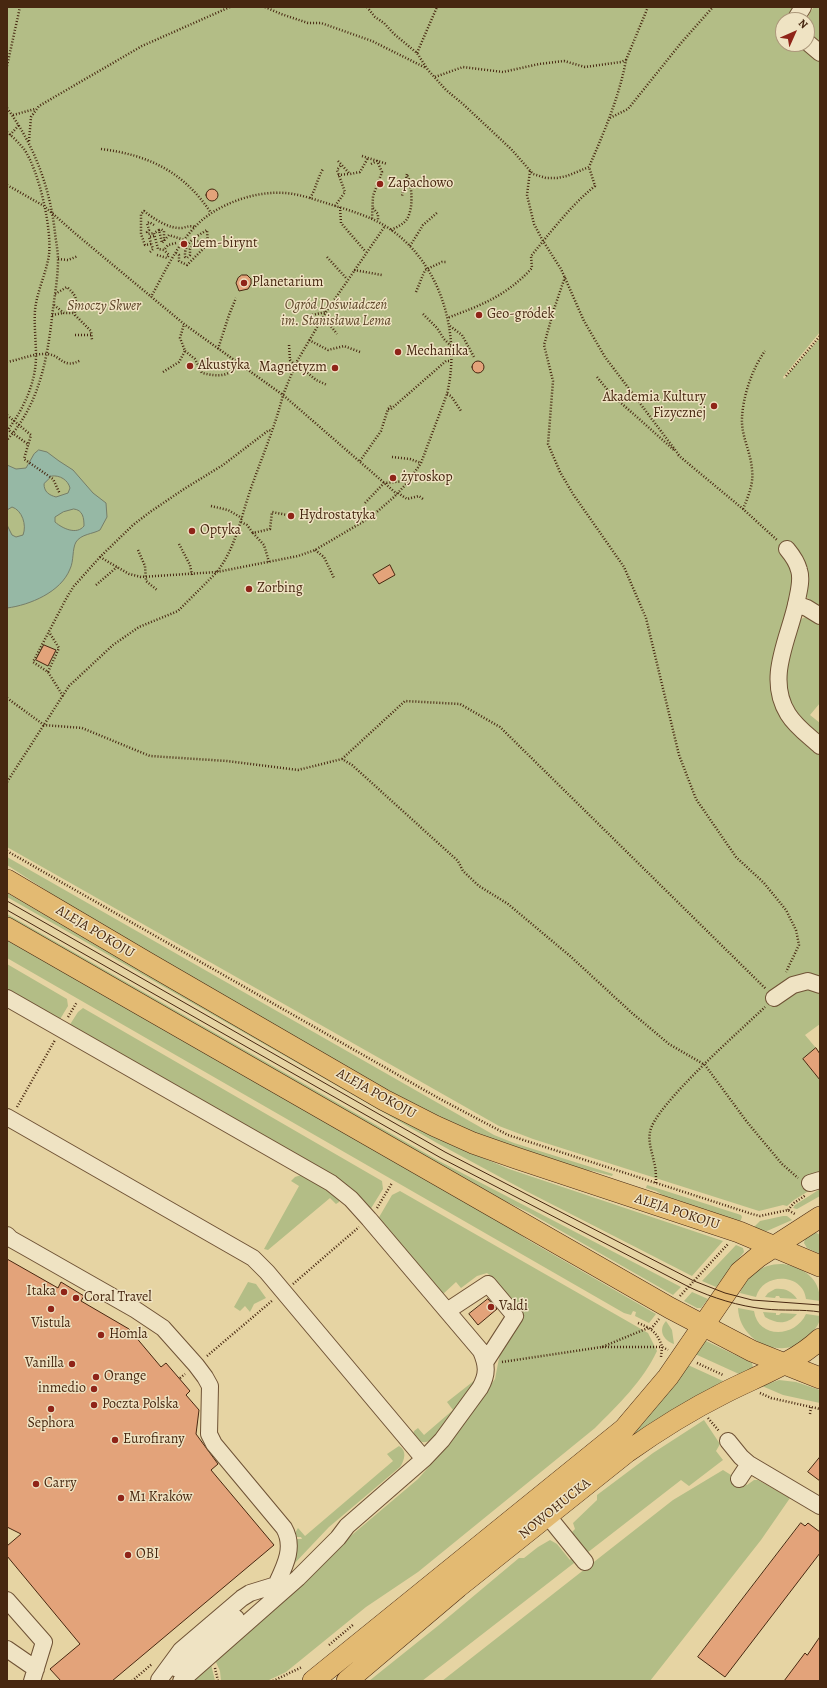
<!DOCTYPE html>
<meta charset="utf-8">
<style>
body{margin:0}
#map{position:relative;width:827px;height:1688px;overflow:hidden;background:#e6d4a3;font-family:Alegreya,serif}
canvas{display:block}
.frame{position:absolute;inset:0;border:8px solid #472710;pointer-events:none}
.north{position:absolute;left:775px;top:12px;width:40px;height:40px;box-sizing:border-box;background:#efe3c3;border:1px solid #ac987b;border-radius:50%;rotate:45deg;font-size:11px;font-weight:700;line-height:16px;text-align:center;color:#472710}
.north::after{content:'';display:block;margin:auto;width:14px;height:18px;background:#8f2418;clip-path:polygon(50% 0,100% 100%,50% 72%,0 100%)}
</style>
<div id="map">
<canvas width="827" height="1688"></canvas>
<div class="frame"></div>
<div class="north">N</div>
</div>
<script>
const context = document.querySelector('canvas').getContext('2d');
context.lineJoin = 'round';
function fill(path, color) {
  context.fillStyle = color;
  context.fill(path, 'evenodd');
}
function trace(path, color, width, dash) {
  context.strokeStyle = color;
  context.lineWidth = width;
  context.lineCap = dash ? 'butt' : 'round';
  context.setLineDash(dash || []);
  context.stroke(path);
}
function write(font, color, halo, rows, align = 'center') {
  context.font = font + ' Alegreya,serif';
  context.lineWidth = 3;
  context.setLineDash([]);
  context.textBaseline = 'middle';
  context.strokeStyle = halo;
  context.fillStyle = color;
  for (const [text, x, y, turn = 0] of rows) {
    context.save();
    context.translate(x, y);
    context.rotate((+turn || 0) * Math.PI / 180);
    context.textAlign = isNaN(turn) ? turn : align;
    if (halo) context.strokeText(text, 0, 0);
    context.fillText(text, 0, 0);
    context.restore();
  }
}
const green = new Path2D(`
 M7,7H795L780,25L783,28V44H802L820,59V332L783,377L784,379L820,338V608L804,595L774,656L801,739L820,755V1024L805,1035L816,1048L803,1059L820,1080V1184L794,1200L787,1206L783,1205L759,1211L533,1139L499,1126L7,847Z
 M814,7H820V48L807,36C807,26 806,15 814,7Z
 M807,617L820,626V703L810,715L820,723V740L801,723L788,700L784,666L799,621L803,618Z
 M7,857L494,1135L514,1143L613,1174L612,1176L593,1171L577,1169L530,1156L410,1106L64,902L7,865Z
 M7,893L86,939L151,974L462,1149L509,1169L723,1241L692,1276L526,1191L437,1143L7,897Z
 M7,914L439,1161L681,1287L673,1295L528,1212L475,1187L7,920Z
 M7,936L484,1210L528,1240L656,1314L649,1323L635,1316L636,1312L633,1311L631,1315L624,1313L7,958Z
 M7,964L67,999L68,1006L59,1021L7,991Z
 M83,1008L382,1181L383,1189L370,1210L69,1026L78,1012Z
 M301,1175L306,1176L339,1198V1202L336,1204L330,1198L268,1250L264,1249L299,1186L291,1181L295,1177Z
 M647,1185L741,1215L742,1217L739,1225L674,1202L656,1191L646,1188Z
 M820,1189V1196L797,1209L793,1208L795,1205Z
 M400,1191L648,1333L657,1351C643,1381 618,1405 595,1428L418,1572L366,1607L286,1672L267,1681H221L220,1671L215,1660L314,1567L418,1479L440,1454L495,1379L500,1353L520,1324L523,1315L495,1280L487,1273L477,1276L461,1288L456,1282L442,1295L378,1219L392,1195Z
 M783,1216H787L792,1220L767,1231L752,1229L760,1221Z
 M815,1232L820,1235V1254L807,1248L804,1243L805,1239Z
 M736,1245L743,1248L744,1252L716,1287L702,1281Z
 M783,1264C804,1268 820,1278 820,1301L806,1299C803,1273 763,1272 756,1297L740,1293C747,1275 763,1263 783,1264Z
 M248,1282L256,1284L266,1298L254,1304L250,1312L245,1306L240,1311L234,1307Z
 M775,1289C784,1288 792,1291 797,1299L780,1298L779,1296H776L775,1298L765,1297L768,1293Z
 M692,1292L708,1299L701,1308H697L684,1301Z
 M738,1308L754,1311C758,1339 795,1338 806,1314L820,1316C820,1325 814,1331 807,1336C802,1340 798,1345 792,1347C766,1353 739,1335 738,1308Z
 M763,1312L776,1313V1315H779L781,1313L797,1314C787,1325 777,1324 765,1317Z
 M666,1321L672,1330L674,1344C663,1340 658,1330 666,1321Z
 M706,1341L752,1363L753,1367L739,1374L695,1354L703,1342Z
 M688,1365L723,1381L670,1411L621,1444Z
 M475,1380L476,1383C467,1395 438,1440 426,1442C420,1443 417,1439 413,1435L414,1431L418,1428L424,1435L453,1410L447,1402Z
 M779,1380L796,1382L820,1390V1403L783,1395L762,1386Z
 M704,1420L720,1444L716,1451L723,1460L689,1486L681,1480L422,1681H369L439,1625L519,1558H524L538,1547L550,1540L557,1544L570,1560L579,1545L572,1532L575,1529L573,1523L597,1500V1495L653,1453Z
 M399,1446C407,1450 405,1460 400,1467L329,1527L293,1565L295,1539H302L301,1537H295V1533L298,1528L305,1536L393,1461L387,1454Z
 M723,1470L747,1485L754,1480H758L790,1498L761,1540L650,1681H442L673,1500Z
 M211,1664L215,1681H191Z`);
const water = new Path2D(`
 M39,450L47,452L59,461L73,470L93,493L106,503L107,517L100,530C93,534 81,534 76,542C72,549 74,561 70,569C61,592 30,605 7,608V525L12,535L16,537L23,535C27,525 22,510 12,507L7,510V465L16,469L26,468L34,454ZM52,476C60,475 68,480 70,488L68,493L56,497C49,495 44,492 44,484ZM74,509C83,510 84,518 84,526C77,535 63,529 55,522V517L63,512Z`);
const building = new Path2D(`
 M206 195a6 6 0 1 1 12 0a6 6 0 1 1-12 0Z
 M242,275H247L251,279V284L248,289L239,291L236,283L238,278Z
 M472 367a6 6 0 1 1 12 0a6 6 0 1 1-12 0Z
 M390,565L395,575L379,584L373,575Z
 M44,645L56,650L48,666L36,660Z
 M816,1048L820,1054V1080L803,1059Z
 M7,1259L58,1288L61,1282L84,1296L81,1301L129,1329L161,1367L166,1363L190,1391L186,1395L199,1410L196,1434L218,1464L211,1470L274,1545L112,1681H61L50,1669L80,1644L7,1556V1546L21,1534L7,1527Z
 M488,1299L497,1309L478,1325L469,1314Z
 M820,1457V1481L808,1472Z
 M801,1523L805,1526L808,1523L820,1532V1553L725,1677L698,1657Z
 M820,1637V1681H784L805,1653L807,1655Z`);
const path = new Path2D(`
 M265,7L281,14L308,23H321L372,41L426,68
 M367,7L375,17L384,23L394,34L417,53L428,70L446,90L463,104L511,149L533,174L546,178H557L567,176L589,167L595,186C571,205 550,233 531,256L532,268C506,296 482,305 447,318
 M417,53L437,7
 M626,60L648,7
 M7,66L20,7
 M435,77L463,67L503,72L539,64L564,61L585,67L621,62L626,60C619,98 604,132 589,167
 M7,108C34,145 50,187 55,233C56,242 58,251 58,260C58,279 54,299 52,317C47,362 38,406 7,440
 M13,115L35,109
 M610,118L628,109L681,43L713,7
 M7,132C13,137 19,143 24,149C39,171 52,228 49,255C46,274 37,291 35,310C34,326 36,341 36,356C36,383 23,410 7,431
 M10,135L19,125
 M29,141L31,117L39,106L142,46L230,7
 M101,149C149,155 184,172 211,213
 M362,156L387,164
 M338,161L350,174L360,172L368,158
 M371,164L377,161L382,172L373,196L372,219
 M530,171L527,195L534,224L543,241L561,269L584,321L605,357L679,455
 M338,175L349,174
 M7,185L44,206L77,235L184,324L283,395L296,363L326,312L385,226
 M310,198C316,189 317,179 323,169
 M335,206L345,192L337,170L341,165
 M340,207L341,223L366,252
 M373,208L378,214V221
 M154,225L149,222L147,223L149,230L147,232L148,234L154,233
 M159,230L161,229L164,231V241
 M391,230C397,227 404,224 407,219C414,207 412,186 407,174L402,196
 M176,243L168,245L164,250L158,249L154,233L159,230L162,243L169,235L184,240
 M151,244L145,245L141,234V214L144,211C154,219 169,229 182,228C187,227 190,225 195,227
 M410,246L423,225L438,212
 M150,252L153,249L149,237L154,236
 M176,253L179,255V261L187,265L208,244L207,230C196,237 184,242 185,257L187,258L190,255V249L195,242L200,241L198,247
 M157,255L167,258L169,255L164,250
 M327,257L347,279
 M58,259L68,260L78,256
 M354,270L382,275
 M565,277L554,309L544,345L553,381L548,444L560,472L573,494L624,567L646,618L679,755L696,799L736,857L764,883L786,910L796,930L799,945L786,972
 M416,292L425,270L442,262H447
 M55,294L67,287C81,300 74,299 75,315L91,331L92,340
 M54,305L64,313H74
 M423,314L437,328L444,339L452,347
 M52,315L63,313
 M312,315L326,312
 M322,319L330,325L337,334
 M450,326L462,335L474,357
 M75,335H92
 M309,340L328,350L344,346L360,352
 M289,345L290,360L295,365
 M218,349L229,315L236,298
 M185,351L195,359L202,373C220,377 228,377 240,363
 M7,362C19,360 34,353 47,354C62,355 62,370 81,360
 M296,363L316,380L327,385
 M163,372L179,362L185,351L180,338L184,324
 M786,376L820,336
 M597,377L611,394L675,451
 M447,394L451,396L461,411
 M388,409H391L446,361H451
 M7,415L31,435L24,459L53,479L60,494
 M7,429L29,445
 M678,455L743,509L777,540
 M392,457L410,459L421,463
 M360,461L381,431L388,409L391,406
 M398,493L407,499L419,496L423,499
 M365,503L384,483L406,481L408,482
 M211,506L228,510L242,518
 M743,509C748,497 754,483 752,470C751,452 741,436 742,418C743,396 752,369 765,351
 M241,522L247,525L253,533
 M179,544L190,565L192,575
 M138,550L145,566L146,581L157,590
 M315,550L324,557L334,578
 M100,557L129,574L141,577L217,572C236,547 241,517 251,488C262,457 275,427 283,395L397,494
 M269,562L264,545L253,533L270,529L272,512L287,515
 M96,585L117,567
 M48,672L59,648L49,632
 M63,696L48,672L33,662L67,597L74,586L100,557L133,525L150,512L184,489L223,465L269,430L272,431
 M7,698L44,725L82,728L150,756L227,761L298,770L342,759L352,765L458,861L463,871L479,886L508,904L570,956L632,1013L669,1044L705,1065L747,1122L782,1164L798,1178
 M342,759L405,701L460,704L500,727L766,989
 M7,782L69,686L113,645L139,627L178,611L217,572L298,556L315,550L371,517L394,497L408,482L421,463L447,394C461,335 442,265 390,229C371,216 348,210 326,203C313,199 299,194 285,193C260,191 231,200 210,214C182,233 167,268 151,297
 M7,851L440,1099L508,1135L752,1214L760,1216L788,1210L795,1214
 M68,1017L77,1002
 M17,1107L55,1040
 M656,1183C656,1176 656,1169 654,1162C652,1152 648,1142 650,1132C654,1106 742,1029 765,1007
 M377,1208L392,1183
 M788,1210L794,1203L806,1195
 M293,1284L359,1227
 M680,1296L728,1244
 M638,1323C651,1328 658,1333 662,1347L668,1350
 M651,1329L659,1319
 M602,1347H662L661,1357
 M207,1356L273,1300
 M502,1362L602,1347L648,1328
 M697,1363L723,1375
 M180,1378L185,1374
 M760,1393L771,1398L820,1409
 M810,1414L811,1407
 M708,1418L719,1431
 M329,1645L354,1624
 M215,1668L218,1681
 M132,1681L152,1664
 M273,1681L302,1667`);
const minor = new Path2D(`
 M795,20L803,7
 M807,42L820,53
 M787,549C792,555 797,562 799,570C802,579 799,590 797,600C790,637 765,677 788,714C796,727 809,736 820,746
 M796,604L807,608L820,616
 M7,998L331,1183L351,1199L369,1219L481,1351C487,1365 488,1374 480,1388L442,1440L424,1459L347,1526L338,1538L298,1578L181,1681
 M774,998L793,985L808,981L820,985
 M7,1117L253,1258L267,1272L424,1459
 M810,1183L820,1180
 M7,1235L11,1239L27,1248L136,1310L163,1328L196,1365L205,1377L210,1386L209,1434L214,1444L284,1528C295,1547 285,1566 276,1585L250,1593L242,1598L181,1650L159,1680
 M447,1311L488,1284L515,1316L486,1361
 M728,1441L741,1457L749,1464L820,1506
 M739,1479L749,1464
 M547,1515L585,1562
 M7,1600L44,1642L32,1681
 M7,1649L36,1669
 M175,1668L236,1618`);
const major = new Path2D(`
 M7,880L146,962L384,1100L435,1126L473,1143L516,1158L739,1232L820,1266
 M7,928L670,1308L752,1351L820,1378
 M313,1681L624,1429L668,1377L740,1272L758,1257L820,1217
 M347,1681L458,1587L627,1452C658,1430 690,1410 724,1393C755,1377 795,1363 820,1339`);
const tram = new Path2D(`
 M7,901L445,1152L694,1281L725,1293L752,1300L820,1305
 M7,910L441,1158L689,1287C713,1298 738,1306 765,1309C783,1311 802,1309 820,1312`);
const markers = [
 [380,184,4,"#8f2418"],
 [184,244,4,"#8f2418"],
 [244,283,4,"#8f2418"],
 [479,315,4,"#8f2418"],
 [398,352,4,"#8f2418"],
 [190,366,4,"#8f2418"],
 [335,368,4,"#8f2418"],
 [714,406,4,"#8f2418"],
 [393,478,4,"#8f2418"],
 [291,516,4,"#8f2418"],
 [192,531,4,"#8f2418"],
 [249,589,4,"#8f2418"],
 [64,1292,4,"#8f2418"],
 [76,1298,4,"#8f2418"],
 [491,1307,4,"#8f2418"],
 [51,1309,4,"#8f2418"],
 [101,1335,4,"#8f2418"],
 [72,1364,4,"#8f2418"],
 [96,1377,4,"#8f2418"],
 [94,1389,4,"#8f2418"],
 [94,1405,4,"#8f2418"],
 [51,1409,4,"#8f2418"],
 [115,1440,4,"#8f2418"],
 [36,1484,4,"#8f2418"],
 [121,1498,4,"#8f2418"],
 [128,1555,4,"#8f2418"]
];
const poiNames = [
 ["Zapachowo",388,184],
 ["Lem-birynt",192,244],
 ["Planetarium",252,283],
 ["Geo-gródek",487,315],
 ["Mechanika",406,352],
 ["Akustyka",198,366],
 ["Magnetyzm",327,368,"right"],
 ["Akademia Kultury",706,398,"right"],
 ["Fizycznej",706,414,"right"],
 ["żyroskop",401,478],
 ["Hydrostatyka",299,516],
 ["Optyka",200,531],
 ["Zorbing",257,589],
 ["Itaka",56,1292,"right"],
 ["Coral Travel",84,1298],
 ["Valdi",499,1307],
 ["Vistula",51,1324,"center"],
 ["Homla",109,1335],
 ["Vanilla",64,1364,"right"],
 ["Orange",104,1377],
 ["inmedio",86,1389,"right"],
 ["Poczta Polska",102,1405],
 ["Sephora",51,1424,"center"],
 ["Eurofirany",123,1440],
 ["Carry",44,1484],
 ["M1 Kraków",129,1498],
 ["OBI",136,1555]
];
const parkNames = [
 ["Ogród Doświadczeń",336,306],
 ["im. Stanisława Lema",336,322],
 ["Smoczy Skwer",104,307]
];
const streetNames = [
 ["ALEJA POKOJU",95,932,31],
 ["ALEJA POKOJU",376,1094,29],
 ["ALEJA POKOJU",677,1212,18],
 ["NOWOHUCKA",555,1509,-39]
];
fill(green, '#b3bd86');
fill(water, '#96b8a5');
trace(water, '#767e69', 1);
fill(building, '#e3a37a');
trace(building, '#472710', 1);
trace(minor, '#6f5235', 18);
trace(major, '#472710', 22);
trace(path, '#472710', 2.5, [1, 2]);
trace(minor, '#efe3c3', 16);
trace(major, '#e3ba72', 21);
trace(tram, '#472710', 1);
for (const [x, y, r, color] of markers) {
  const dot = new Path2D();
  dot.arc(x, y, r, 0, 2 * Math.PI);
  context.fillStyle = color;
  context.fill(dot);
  trace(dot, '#efe3c3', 1.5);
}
write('14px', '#472710', '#efe3c3', poiNames, 'left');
write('italic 14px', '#5d4528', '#efe3c3', parkNames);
write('14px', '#472710', '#efe3c3', streetNames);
</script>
